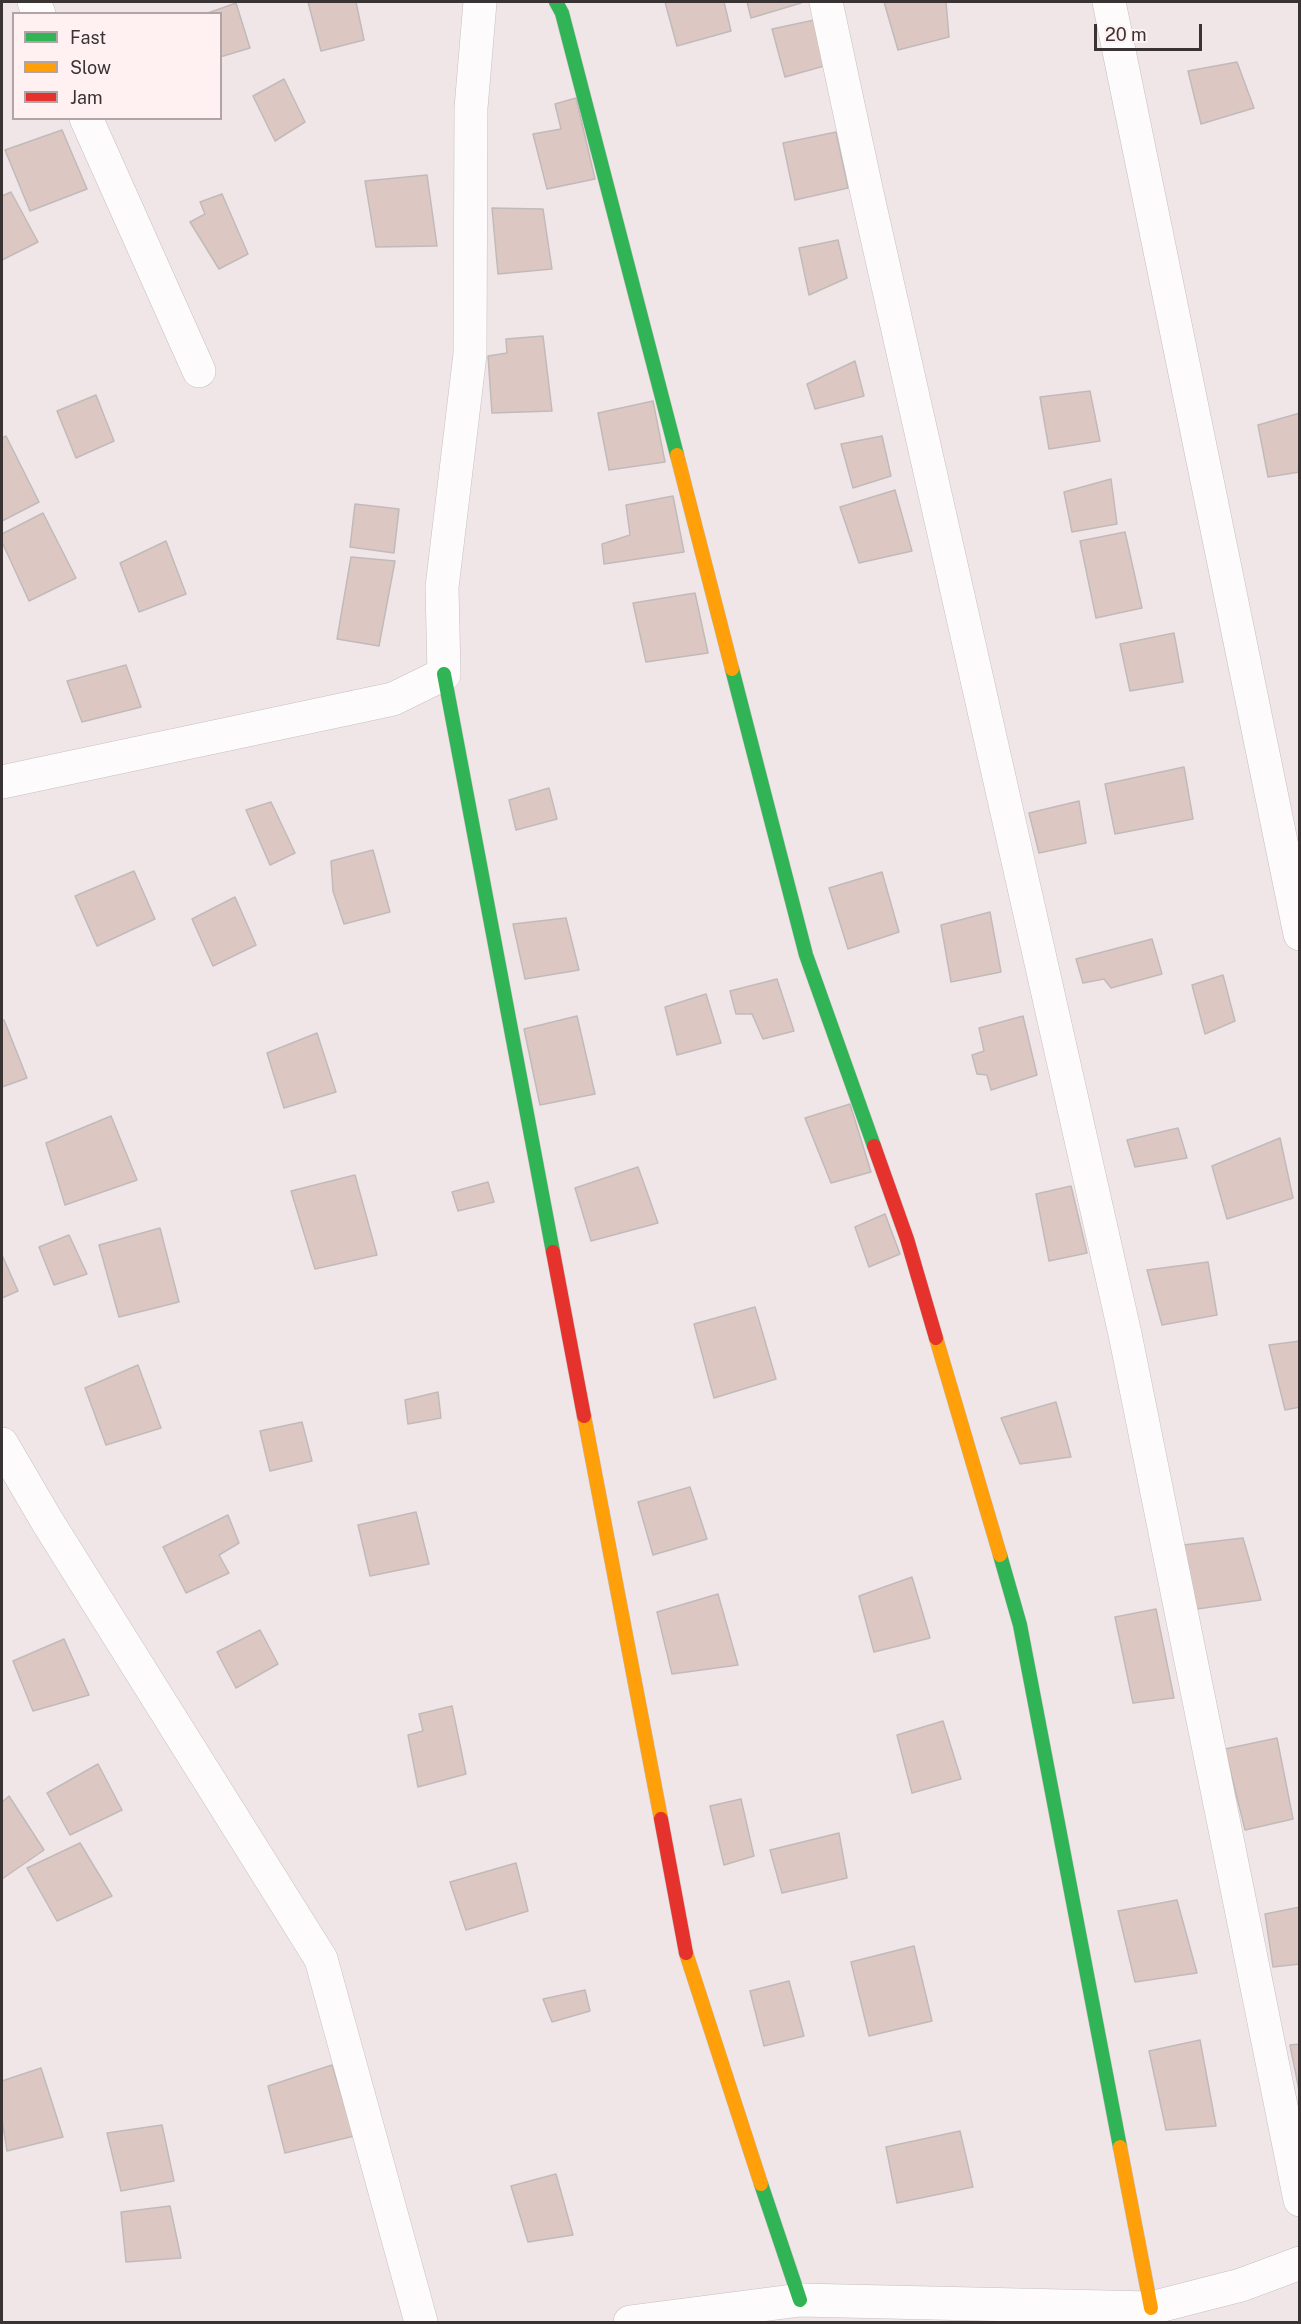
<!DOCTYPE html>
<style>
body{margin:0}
#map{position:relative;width:1301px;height:2324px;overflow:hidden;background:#f0e6e8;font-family:"Public Sans",sans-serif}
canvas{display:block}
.frame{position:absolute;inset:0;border:3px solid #3a3334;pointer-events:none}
.legend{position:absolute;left:12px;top:12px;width:210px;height:108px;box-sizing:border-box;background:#fff0f2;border:2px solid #b0a4a6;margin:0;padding:8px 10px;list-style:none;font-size:18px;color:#3a3334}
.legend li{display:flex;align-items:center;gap:12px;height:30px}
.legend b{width:30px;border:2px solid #b0a4a6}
.scale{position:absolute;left:1094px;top:24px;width:108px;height:27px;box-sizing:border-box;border:3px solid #3a3334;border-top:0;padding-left:8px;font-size:18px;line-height:21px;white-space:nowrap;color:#3a3334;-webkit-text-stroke:4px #fff0f2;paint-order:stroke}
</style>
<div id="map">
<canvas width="1301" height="2324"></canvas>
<div class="frame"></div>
<ul class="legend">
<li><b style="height:8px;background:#30b455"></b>Fast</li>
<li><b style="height:8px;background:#ff9f0a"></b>Slow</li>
<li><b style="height:8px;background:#e5322d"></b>Jam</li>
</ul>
<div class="scale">20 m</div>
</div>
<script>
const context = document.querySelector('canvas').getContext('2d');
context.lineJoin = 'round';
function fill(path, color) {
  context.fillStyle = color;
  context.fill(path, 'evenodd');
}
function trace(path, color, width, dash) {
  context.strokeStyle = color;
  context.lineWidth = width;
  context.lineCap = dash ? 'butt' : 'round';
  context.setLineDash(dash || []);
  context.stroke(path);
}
const building = new Path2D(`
 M308,2H356L364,40L321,51Z
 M665,2H724L731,31L677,46Z
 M747,2H801V3L751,18Z
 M884,2H946L949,37L898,50Z
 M236,3L250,48L220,57V14H205Z
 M819,19L824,66L785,77L772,29Z
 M1237,62L1254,108L1201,124L1188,71Z
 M284,79L305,122L275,141L253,96Z
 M576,98L595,179L547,189L533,134L561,129L555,104Z
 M62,130L87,189L30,211L5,150Z
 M836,132L848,188L795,200L783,143Z
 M427,175L437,246L376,247L365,181Z
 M11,192L38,242L2,260V196Z
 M222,194L248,254L219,269L190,222L205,214L200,202Z
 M492,208L543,209L552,269L498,274Z
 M838,240L847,278L809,295L799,248Z
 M543,336L552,411L492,413L488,356L507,353L506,339Z
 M855,361L864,396L815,409L807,384Z
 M1090,391L1100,441L1049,449L1040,397Z
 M96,395L114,441L76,458L57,411Z
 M653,401L665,462L609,470L598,413Z
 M1300,413V472L1268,477L1258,425Z
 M6,436L39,502L2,521V438Z
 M882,436L891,476L853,488L841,444Z
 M1111,479L1117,524L1072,532L1064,492Z
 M895,490L912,551L859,563L840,507Z
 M673,496L684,552L604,564L602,544L630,535L626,505Z
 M355,504L399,509L394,553L350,547Z
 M43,513L76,578L29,601L2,542V534Z
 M1125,532L1142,608L1096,618L1080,541Z
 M166,541L186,594L139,612L120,563Z
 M351,557L395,561L379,646L337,639Z
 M695,593L708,653L646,662L633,603Z
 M1174,633L1183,682L1130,691L1120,644Z
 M126,665L141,707L82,722L67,681Z
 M1184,767L1193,819L1115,834L1105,784Z
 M549,788L557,819L516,830L509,800Z
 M1079,801L1086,843L1039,853L1029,813Z
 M271,802L295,853L270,865L246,810Z
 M373,850L390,912L344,924L333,891L331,861Z
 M134,871L155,919L97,946L75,896Z
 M882,872L899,932L848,949L829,888Z
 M235,897L256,945L213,966L192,919Z
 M990,912L1001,972L951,982L941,925Z
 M566,918L579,970L525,979L513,924Z
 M1152,939L1162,974L1111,988L1104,979L1083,983L1076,959Z
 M1223,975L1235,1021L1205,1034L1192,985Z
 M777,979L794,1031L763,1039L752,1014H736L730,991Z
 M706,994L721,1043L677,1055L665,1007Z
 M577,1016L595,1094L540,1105L524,1029Z
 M1023,1016L1037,1075L991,1090L987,1075L977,1074L972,1055L984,1051L979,1028Z
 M2,1020H4L27,1078L2,1087Z
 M317,1033L336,1092L284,1108L267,1053Z
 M850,1104L871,1172L831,1183L805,1118Z
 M111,1116L137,1180L65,1205L46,1143Z
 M1178,1128L1187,1158L1135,1167L1127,1140Z
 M1280,1138L1293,1198L1227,1219L1212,1166Z
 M638,1167L658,1223L591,1241L575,1188Z
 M355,1175L377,1255L315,1269L291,1191Z
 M488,1182L494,1202L458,1211L452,1192Z
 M1071,1186L1087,1253L1049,1261L1036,1194Z
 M885,1214L900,1254L869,1267L855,1227Z
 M160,1228L179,1302L119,1317L99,1245Z
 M69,1235L87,1274L54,1285L39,1247Z
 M2,1255L18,1291L2,1298Z
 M1208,1262L1217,1315L1162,1325L1147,1270Z
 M755,1307L776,1379L714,1398L694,1324Z
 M1300,1341V1407L1285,1410L1269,1345Z
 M138,1365L161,1428L106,1445L85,1388Z
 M438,1392L441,1418L408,1424L405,1400Z
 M1056,1402L1071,1457L1020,1464L1001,1418Z
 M302,1422L312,1461L270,1471L260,1431Z
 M690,1487L707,1539L653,1555L638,1502Z
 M416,1512L429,1564L370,1576L358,1525Z
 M228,1515L239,1543L219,1555L229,1573L186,1593L163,1547Z
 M1243,1538L1261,1600L1197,1609L1183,1545Z
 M912,1577L930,1638L874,1652L859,1596Z
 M718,1594L738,1665L672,1674L657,1612Z
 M1156,1609L1174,1698L1133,1703L1115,1617Z
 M260,1630L278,1664L236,1688L217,1652Z
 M64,1639L89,1695L33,1711L13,1661Z
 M452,1706L466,1774L418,1787L408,1735L423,1731L419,1714Z
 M943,1721L961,1779L912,1793L897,1735Z
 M1277,1738L1293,1819L1245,1830L1225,1749Z
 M98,1764L122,1810L70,1835L47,1793Z
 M9,1796L44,1850L2,1879V1802Z
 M741,1799L754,1856L724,1865L710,1806Z
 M839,1833L847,1878L782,1893L770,1850Z
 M80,1843L112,1896L57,1921L27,1868Z
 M516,1863L528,1911L466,1930L450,1882Z
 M1177,1900L1197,1973L1135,1982L1118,1911Z
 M1300,1907V1964L1273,1967L1265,1914Z
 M914,1946L932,2021L869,2036L851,1962Z
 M789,1981L804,2036L764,2046L750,1991Z
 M585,1990L590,2011L552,2022L543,1999Z
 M1200,2040L1216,2126L1166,2130L1149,2051Z
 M1300,2044V2095L1290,2045Z
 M332,2065L354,2136L285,2153L268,2086Z
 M41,2068L63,2137L7,2151L2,2120V2081Z
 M162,2125L174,2181L121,2191L107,2133Z
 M960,2131L973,2187L897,2203L886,2147Z
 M556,2174L573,2235L528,2242L511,2186Z
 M170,2206L181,2258L126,2262L121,2212Z`);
const street = new Path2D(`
 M34,2L39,14
 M826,2L867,193L1125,1334L1300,2200
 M1109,2L1300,934
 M86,118L199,371
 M2,782L393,699L444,674L442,587L470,354L471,108L480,2
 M2,1444L47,1521L321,1959L421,2322
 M630,2322L800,2300L1151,2308L1241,2285L1300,2263`);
const fast = new Path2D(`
 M556,2L562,13L677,455
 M732,669L806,955L874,1146
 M444,674L553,1252
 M1000,1555L1020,1625L1120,2147
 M761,2184L800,2300`);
const slow = new Path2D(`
 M677,455L732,669
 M936,1338L1000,1555
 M584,1416L661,1819
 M686,1953L761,2184
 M1120,2147L1151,2308`);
const jam = new Path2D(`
 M874,1146L907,1239L936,1338
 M553,1252L584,1416
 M661,1819L686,1953`);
fill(building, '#ddc7c2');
trace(building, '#c1baba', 1.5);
trace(street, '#c6bfc0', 34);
trace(fast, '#c6bfc0', 15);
trace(slow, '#c6bfc0', 15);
trace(jam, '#c6bfc0', 15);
trace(street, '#fdfbfc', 33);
trace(fast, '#30b455', 14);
trace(slow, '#ff9f0a', 14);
trace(jam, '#e5322d', 14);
</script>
